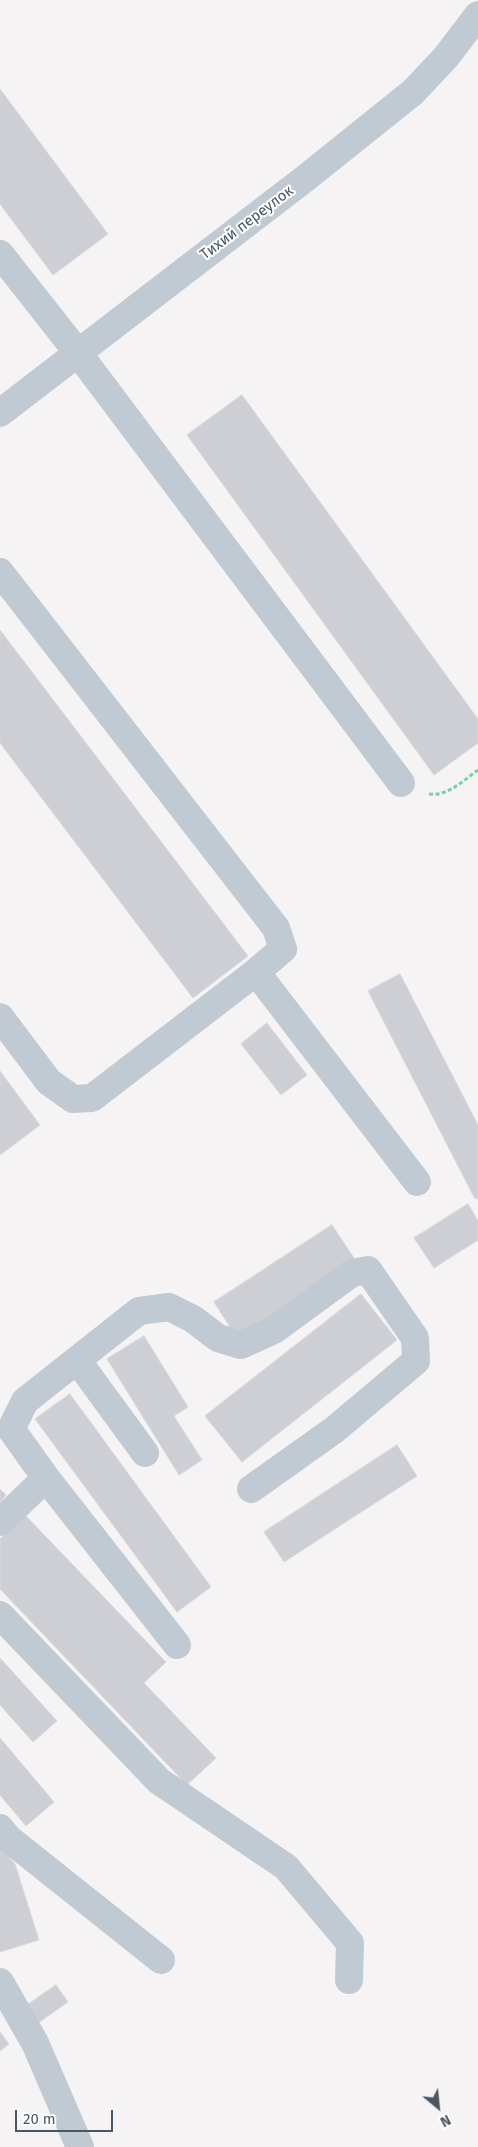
<!DOCTYPE html>
<meta charset="utf-8">
<style>
body{margin:0}
#map{position:relative;width:478px;height:2147px;overflow:hidden;background:#f5f3f3;font-family:"Fira Sans",sans-serif}
canvas{display:block}
.north{position:absolute;left:413px;top:2082px;width:50px;height:50px;-webkit-text-stroke:4px #fff;paint-order:stroke;rotate:152deg;font-size:14px;font-weight:700;line-height:20px;text-align:center;color:#4a5661}
.north::after{content:'';display:block;margin:auto;width:18px;height:22px;background:#4a5661;clip-path:polygon(50% 0,100% 100%,50% 72%,0 100%)}
.scale{position:absolute;left:15px;top:2110px;width:98px;height:22px;box-sizing:border-box;border:2px solid #4a5661;border-top:0;padding-left:6px;font-size:15px;line-height:18px;white-space:nowrap;color:#4a5661;-webkit-text-stroke:4px #fff;paint-order:stroke}
</style>
<div id="map">
<canvas width="478" height="2147"></canvas>
<div class="north">N</div>
<div class="scale">20 m</div>
</div>
<script>
const context = document.querySelector('canvas').getContext('2d');
context.lineJoin = 'round';
function fill(path, color) {
  context.fillStyle = color;
  context.fill(path, 'evenodd');
}
function trace(path, color, width, dash) {
  context.strokeStyle = color;
  context.lineWidth = width;
  context.lineCap = dash ? 'butt' : 'round';
  context.setLineDash(dash || []);
  context.stroke(path);
}
function write(font, color, halo, rows, align = 'center') {
  context.font = font + ' "Fira Sans",sans-serif';
  context.lineWidth = 4;
  context.setLineDash([]);
  context.textBaseline = 'middle';
  context.strokeStyle = halo;
  context.fillStyle = color;
  for (const [text, x, y, turn = 0] of rows) {
    context.save();
    context.translate(x, y);
    context.rotate((+turn || 0) * Math.PI / 180);
    context.textAlign = isNaN(turn) ? turn : align;
    if (halo) context.strokeText(text, 0, 0);
    context.fillText(text, 0, 0);
    context.restore();
  }
}
const building = new Path2D(`
 M0,89L108,234L53,275L0,204Z
 M242,395L478,719V743L434,775L187,435Z
 M0,630L248,956L193,998L0,743Z
 M400,974L478,1125V1198L475,1199L368,991Z
 M267,1023L307,1075L281,1095L241,1044Z
 M0,1071L40,1125L0,1155Z
 M468,1204L478,1221V1240L434,1268L414,1238Z
 M332,1225L356,1261L237,1338L214,1302Z
 M361,1294L397,1340L242,1462L205,1416Z
 M144,1336L188,1407L174,1416L202,1460L179,1475L107,1359Z
 M70,1394L211,1587L177,1612L35,1419Z
 M397,1445L417,1476L284,1562L264,1532Z
 M0,1489L6,1495L0,1502Z
 M25,1515L166,1662L144,1683L216,1758L187,1785L0,1589V1539Z
 M0,1658L57,1721L33,1742L0,1705Z
 M0,1738L54,1802L26,1826L0,1795Z
 M0,1847L15,1864L39,1940L0,1952Z
 M56,1985L68,2002L38,2023L26,2006Z
 M0,2032L9,2044L0,2051Z`);
const path = new Path2D(`
 M429,794C447,797 464,780 478,770`);
const minor = new Path2D(`
 M0,254L78,353L401,783
 M0,413L307,177L413,92L446,57L478,15
 M0,572L276,928L283,949L256,972L92,1098L73,1099L49,1082L0,1017
 M256,972L417,1182
 M77,1360L145,1453
 M46,1478L177,1645
 M0,1522L46,1478L11,1429L25,1401L139,1311L169,1307L193,1319L218,1338L241,1345L274,1330L352,1273L368,1270L415,1338L416,1361L334,1430L251,1489
 M0,1615L159,1781L286,1867L350,1943L349,1980
 M0,1828L9,1839L161,1960
 M0,1982L35,2043L80,2147`);
const streetNames = [
 ["Тихий переулок",247,223,-37]
];
fill(building, '#cdcfd5');
trace(building, '#d7d9de', 1);
trace(path, '#7ad0a6', 3, [4, 2.5]);
trace(minor, '#c1cad2', 28);
write('15px', '#4a5661', '#fff', streetNames);
</script>
